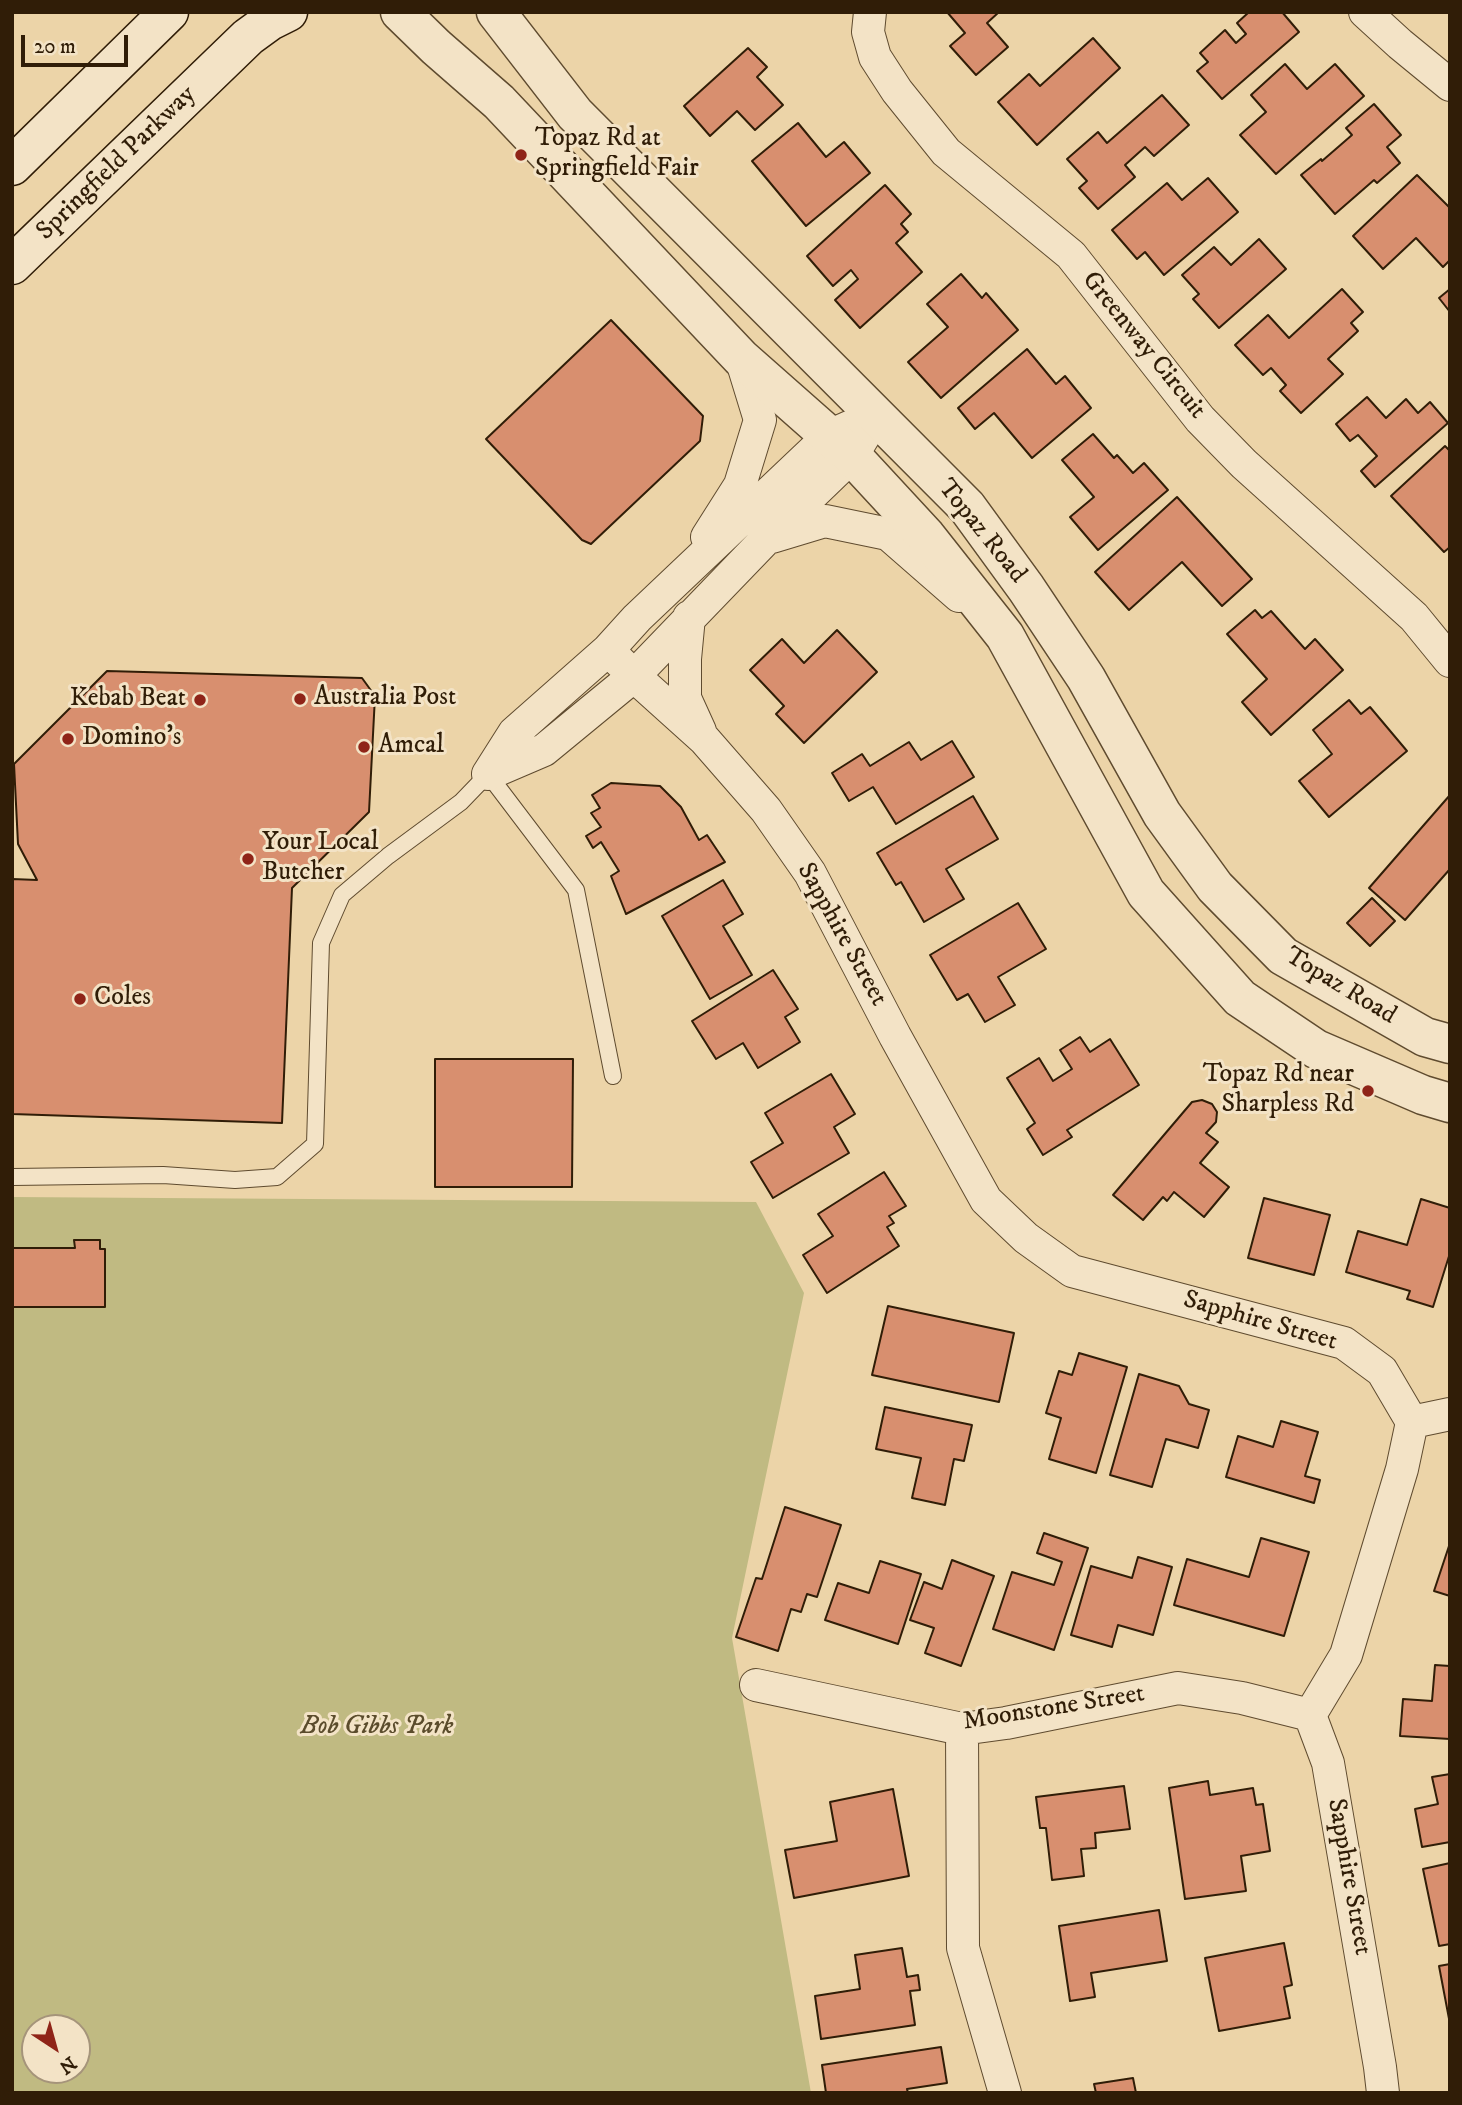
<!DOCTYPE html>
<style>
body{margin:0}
#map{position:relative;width:1462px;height:2105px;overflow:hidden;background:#ecd4a8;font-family:"IM FELL DW Pica",serif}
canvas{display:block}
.frame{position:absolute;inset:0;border:14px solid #301d07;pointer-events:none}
.north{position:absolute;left:21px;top:2014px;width:70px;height:70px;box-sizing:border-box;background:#f3e3c6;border:2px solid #a5947a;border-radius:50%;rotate:144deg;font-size:19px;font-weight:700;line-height:28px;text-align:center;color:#301d07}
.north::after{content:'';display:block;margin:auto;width:24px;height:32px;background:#8f2418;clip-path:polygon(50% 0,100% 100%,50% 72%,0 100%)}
.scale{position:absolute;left:21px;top:35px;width:107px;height:32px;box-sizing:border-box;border:4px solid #301d07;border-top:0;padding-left:9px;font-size:21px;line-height:24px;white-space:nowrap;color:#301d07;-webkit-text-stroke:5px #f3e3c6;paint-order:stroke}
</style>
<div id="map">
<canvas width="1462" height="2105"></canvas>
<div class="frame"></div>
<div class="north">N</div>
<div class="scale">20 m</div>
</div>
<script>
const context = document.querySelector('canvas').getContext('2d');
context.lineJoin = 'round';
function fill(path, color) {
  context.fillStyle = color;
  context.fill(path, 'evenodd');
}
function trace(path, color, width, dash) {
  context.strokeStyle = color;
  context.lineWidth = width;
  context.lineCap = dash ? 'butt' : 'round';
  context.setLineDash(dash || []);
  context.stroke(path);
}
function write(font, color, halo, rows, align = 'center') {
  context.font = font + ' "IM FELL DW Pica",serif';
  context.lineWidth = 6;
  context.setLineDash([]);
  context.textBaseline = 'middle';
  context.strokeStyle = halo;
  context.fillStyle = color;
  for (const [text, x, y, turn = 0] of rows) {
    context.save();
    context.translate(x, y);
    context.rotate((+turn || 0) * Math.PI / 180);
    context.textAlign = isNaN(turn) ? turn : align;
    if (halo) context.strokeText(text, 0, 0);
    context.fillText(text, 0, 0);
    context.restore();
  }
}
const green = new Path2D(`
 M12,1197L756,1202L804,1293L732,1638L811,2093H12ZM35,2028H77V2070H35Z`);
const building = new Path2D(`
 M947,12H999L987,23L1008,47L976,75L950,46L965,33Z
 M1249,12H1282L1299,32L1222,99L1197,71L1208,62L1200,53L1225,30L1236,43L1246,34L1237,23Z
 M1093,38L1120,68L1037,145L998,102L1029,74L1040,86Z
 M748,48L767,67L757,77L783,105L755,130L737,111L710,136L684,106Z
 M1285,64L1307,89L1335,64L1364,96L1276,174L1240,135L1266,112L1251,95Z
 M1162,95L1189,125L1154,156L1145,147L1125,165L1135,177L1098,209L1079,188L1087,181L1067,159L1098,132L1107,143Z
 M1374,104L1401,135L1387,147L1400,163L1377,183L1374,180L1335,214L1301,175L1321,159L1322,161L1352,135L1346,128Z
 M798,123L826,157L844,142L870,173L806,226L752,161Z
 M1417,175L1450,208V260L1443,267L1416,238L1383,269L1353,236Z
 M1208,178L1238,212L1164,275L1145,252L1137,259L1112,230L1167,183L1182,200Z
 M885,185L911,214L901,224L908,232L896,243L922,272L860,328L835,300L858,279L851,270L833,286L807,256Z
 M1259,239L1286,269L1219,328L1193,299L1199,294L1182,275L1214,247L1231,265Z
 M961,274L982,298L986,293L1018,330L941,398L908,362L948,327L927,304Z
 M1342,289L1363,312L1351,323L1358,331L1328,359L1343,374L1301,413L1280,391L1286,385L1271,368L1263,375L1235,345L1268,315L1289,338Z
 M1450,289V312L1439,298Z
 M611,320L703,416L700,441L591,544L582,540L486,439Z
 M1027,349L1056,384L1065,376L1091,408L1032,458L994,413L975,429L958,408Z
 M1367,397L1386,418L1406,399L1418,413L1430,402L1448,423L1375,487L1361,471L1377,456L1358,435L1350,441L1336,424Z
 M1093,434L1114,458L1117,455L1133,473L1144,463L1168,490L1098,550L1070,517L1094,497L1062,460Z
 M1445,446L1450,451V547L1444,552L1391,496Z
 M1177,497L1252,579L1222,606L1182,562L1129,610L1095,572Z
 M1255,610L1262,618L1271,611L1305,649L1315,639L1343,670L1271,735L1242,702L1267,679L1227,634Z
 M837,630L877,672L804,743L776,714L784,706L750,670L782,639L804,663Z
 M107,671L362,678L375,696L369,812L292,888L282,1123L12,1114V879L37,880L18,844L14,764Z
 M1349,700L1361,714L1370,707L1407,751L1329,817L1299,781L1332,754L1313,730Z
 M952,741L974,777L896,824L873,787L849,801L832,773L862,754L870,766L909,742L921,760Z
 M611,783L660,786L681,807L699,840L707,835L725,862L626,914L611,876L619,871L601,842L593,848L586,836L601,827L591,813L600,808L592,795Z
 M1450,795V869L1405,920L1369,888Z
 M973,796L998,839L946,869L964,899L924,922L901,882L896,885L877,853Z
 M723,880L743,914L723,926L752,975L710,999L662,916Z
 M1372,898L1395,921L1370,946L1347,923Z
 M1018,903L1046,949L998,977L1015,1005L985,1022L968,994L957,1000L930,955Z
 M773,970L798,1009L785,1017L800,1042L758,1068L743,1043L716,1059L692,1021Z
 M1080,1037L1090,1052L1110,1039L1139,1085L1067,1130L1072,1137L1043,1155L1027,1129L1035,1123L1007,1078L1039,1058L1053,1081L1072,1069L1060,1050Z
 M435,1059H573L572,1187H435Z
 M831,1074L855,1114L834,1127L849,1153L773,1198L751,1162L783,1143L765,1113Z
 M1202,1100L1212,1104L1217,1112L1216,1122L1206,1133L1218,1142L1200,1163L1229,1187L1204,1217L1174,1192L1167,1201L1163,1197L1143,1220L1113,1195L1192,1102Z
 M884,1172L906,1206L889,1216L894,1223L887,1227L899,1246L827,1293L803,1255L833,1236L818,1214Z
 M1264,1198L1330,1215L1314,1275L1248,1258Z
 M1421,1199L1450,1208V1253L1433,1307L1407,1299L1410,1291L1346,1272L1358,1231L1407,1245Z
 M74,1240H100V1249H105V1307H12V1248H75Z
 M888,1306L1014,1333L999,1402L872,1375Z
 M1079,1353L1127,1367L1096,1473L1049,1459L1061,1418L1046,1413L1059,1371L1072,1375Z
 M1139,1374L1179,1386L1189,1404L1209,1410L1198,1448L1166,1439L1152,1487L1110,1475Z
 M885,1407L972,1425L964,1461L954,1459L945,1505L912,1498L921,1458L876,1449Z
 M1281,1421L1318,1432L1305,1476L1320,1480L1314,1503L1226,1477L1238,1436L1273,1447Z
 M785,1507L841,1525L817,1597L807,1594L801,1612L791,1609L778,1651L736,1637L756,1578L762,1579Z
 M1044,1533L1088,1548L1054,1650L993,1629L1012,1572L1054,1585L1062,1562L1037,1553Z
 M1261,1538L1309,1552L1284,1636L1174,1605L1187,1559L1249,1577Z
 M1450,1543V1596L1434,1591Z
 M1138,1557L1172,1567L1153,1635L1118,1625L1112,1647L1071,1635L1091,1566L1132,1578Z
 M952,1560L994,1576L961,1666L925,1653L934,1628L910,1620L924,1582L942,1589Z
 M880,1561L921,1574L898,1644L825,1620L838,1583L869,1593Z
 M1435,1665L1450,1666V1739L1400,1736L1403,1699L1432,1701Z
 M1450,1774V1842L1422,1847L1415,1809L1438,1804L1432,1777Z
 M1208,1781L1210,1795L1253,1788L1256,1805L1263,1804L1270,1851L1241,1856L1246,1891L1185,1899L1169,1788Z
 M1124,1786L1130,1829L1095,1833L1096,1848L1081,1849L1084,1876L1052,1880L1046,1828H1040L1036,1797Z
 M893,1789L909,1876L794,1898L785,1850L837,1841L830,1802Z
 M1450,1863V1944L1439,1946L1423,1869Z
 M1159,1910L1167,1961L1091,1973L1095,1997L1070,2001L1059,1926Z
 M1284,1943L1292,1985L1284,1987L1290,2018L1219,2031L1205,1958Z
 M902,1948L907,1977L918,1975L920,1990L910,1991L915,2025L821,2039L815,1996L860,1989L855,1955Z
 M1450,1964V2024L1439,1966Z
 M941,2047L947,2083L907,2089L908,2093H826L822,2065Z
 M1133,2078L1136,2093H1096L1094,2084Z`);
const service = new Path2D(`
 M12,1177L163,1175L235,1180L277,1177L315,1144L321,943L342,895L388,856L461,802L488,774L576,890L613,1076`);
const minor = new Path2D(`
 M870,12L868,32L875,57L897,91L946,152L1071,255L1200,419L1244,464L1414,617L1450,661
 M1365,12L1400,44L1450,85
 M707,537L740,485L760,420L741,358
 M772,537L825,521L888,534L959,596
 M689,617L685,659V698L700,731
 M608,650L634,676L704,739L766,810L810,873L895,1036L986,1200L1026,1238L1072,1271L1344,1343L1382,1371L1412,1422L1402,1469L1346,1655L1310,1715
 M488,774L544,750L634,676L767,538L852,456L876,416
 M488,774L514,733L608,650L637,618L829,436L849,427
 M1412,1422L1450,1414
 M756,1685L962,1729L1006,1723L1178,1688L1242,1698L1310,1715
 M1310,1715L1328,1763L1380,2067L1383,2093
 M962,1729L963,1948L1005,2093`);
const tertiary = new Path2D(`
 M400,12L436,47L499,102L741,358L852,456L926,536L1005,636L1146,893L1240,998L1316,1049L1423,1095L1450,1103
 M496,12L575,114L967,507L1026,588L1086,678L1162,814L1215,887L1283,956L1425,1037L1450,1044`);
const secondary = new Path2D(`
 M12,166L169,12
 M12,265L248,37L270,21L288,12`);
const markers = [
 [521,155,7,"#8f2418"],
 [300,699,7,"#8f2418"],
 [200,700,7,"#8f2418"],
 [68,739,7,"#8f2418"],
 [364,747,7,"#8f2418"],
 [248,859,7,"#8f2418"],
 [80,999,7,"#8f2418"],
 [1368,1091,7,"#8f2418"]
];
const poiNames = [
 ["Topaz Rd at",535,140],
 ["Springfield Fair",535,170],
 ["Australia Post",314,699],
 ["Kebab Beat",186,700,"right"],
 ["Domino's",82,739],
 ["Amcal",378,747],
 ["Your Local",262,844],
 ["Butcher",262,874],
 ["Coles",94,999],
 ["Topaz Rd near",1354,1076,"right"],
 ["Sharpless Rd",1354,1106,"right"]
];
const streetNames = [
 ["Springfield Parkway",117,164,-44],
 ["Greenway Circuit",1143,346,51],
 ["Topaz Road",981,532,51],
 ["Sapphire Street",841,935,61],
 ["Topaz Road",1340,987,31],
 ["Sapphire Street",1260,1322,16],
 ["Moonstone Street",1054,1709,-9],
 ["Sapphire Street",1348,1877,80]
];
const parkNames = [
 ["Bob Gibbs Park",377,1728]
];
fill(green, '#c0ba82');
fill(building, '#d88f6f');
trace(building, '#301d07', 2);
trace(service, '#5f4b2f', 18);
trace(minor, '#5f4b2f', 34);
trace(tertiary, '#5f4b2f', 41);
trace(secondary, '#301d07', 41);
trace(service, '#f3e3c6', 16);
trace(minor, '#f3e3c6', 32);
trace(tertiary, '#f3e3c6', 38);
trace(secondary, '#f3e3c6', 38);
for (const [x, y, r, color] of markers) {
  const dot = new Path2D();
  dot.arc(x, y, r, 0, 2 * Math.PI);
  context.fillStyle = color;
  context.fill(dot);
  trace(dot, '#f3e3c6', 2.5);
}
write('26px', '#301d07', '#f3e3c6', poiNames, 'left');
write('26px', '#301d07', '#f3e3c6', streetNames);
write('italic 26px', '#5b4c2c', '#f3e3c6', parkNames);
</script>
